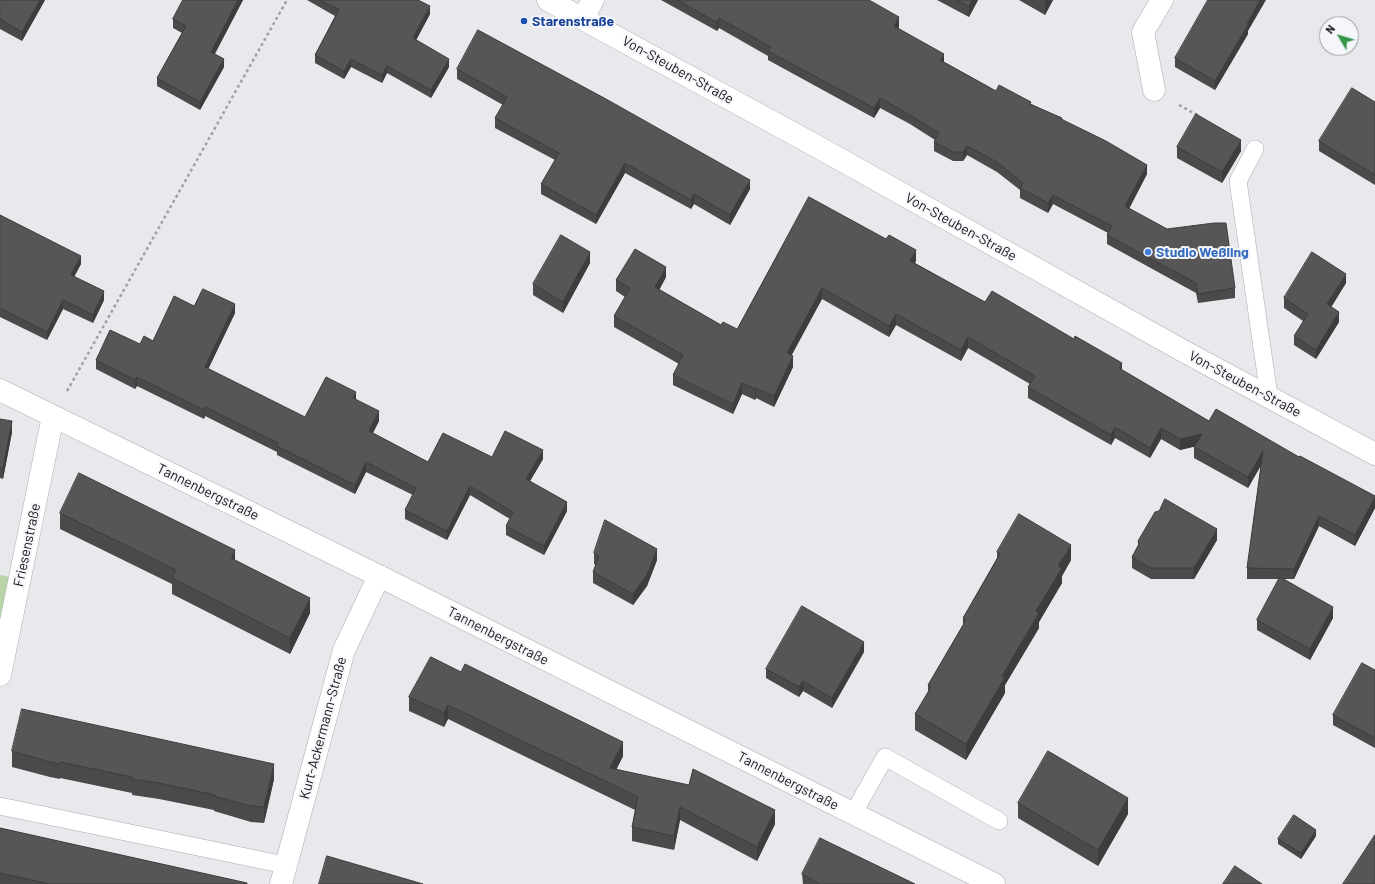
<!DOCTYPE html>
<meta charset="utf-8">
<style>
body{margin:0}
#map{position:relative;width:1375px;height:884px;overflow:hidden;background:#e8e9ed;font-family:Barlow,sans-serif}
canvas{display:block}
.north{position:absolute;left:1319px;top:16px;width:40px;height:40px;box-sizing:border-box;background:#f5f6fa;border:1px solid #9b9c9f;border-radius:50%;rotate:308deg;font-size:11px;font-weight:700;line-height:16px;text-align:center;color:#141516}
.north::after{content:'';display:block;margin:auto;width:14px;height:18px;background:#359446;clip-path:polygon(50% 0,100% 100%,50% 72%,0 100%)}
</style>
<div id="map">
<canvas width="1375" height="884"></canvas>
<div class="north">N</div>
</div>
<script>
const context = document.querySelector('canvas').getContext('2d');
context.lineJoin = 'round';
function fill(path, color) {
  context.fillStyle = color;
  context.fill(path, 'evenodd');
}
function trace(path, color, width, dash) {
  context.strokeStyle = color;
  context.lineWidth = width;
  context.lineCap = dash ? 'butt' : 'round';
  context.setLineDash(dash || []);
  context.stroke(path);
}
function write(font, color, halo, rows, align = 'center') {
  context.font = font + ' Barlow,sans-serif';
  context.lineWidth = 4;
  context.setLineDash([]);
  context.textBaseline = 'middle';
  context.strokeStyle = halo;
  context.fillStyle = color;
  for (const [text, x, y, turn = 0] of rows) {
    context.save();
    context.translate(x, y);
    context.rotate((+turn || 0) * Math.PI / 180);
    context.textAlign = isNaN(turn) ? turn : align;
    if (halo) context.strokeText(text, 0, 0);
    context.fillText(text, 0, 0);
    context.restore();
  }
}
const green = new Path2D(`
 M0,575L15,578L0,641Z`);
const path = new Path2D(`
 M1179,105L1199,116
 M67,391L287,0`);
const service = new Path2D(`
 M1255,149L1238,181L1269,396
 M0,806L285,865
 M853,814L885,757L999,821`);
const minor = new Path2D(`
 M548,0L809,142L1187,353L1375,454
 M583,18L593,0
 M1154,90L1143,32L1162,0
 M0,390L379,576L994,884
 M0,675L53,416
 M281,884L344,650L379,576`);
const wall = new Path2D(`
 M0,0H45L22,41L0,29Z
 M183,0H243L215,54L224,67L200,110L157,86V78L182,33L173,28V19Z
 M307,0H418L430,14L416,40L449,67L431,98L387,73L382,83L351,67L344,79L315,63V55L335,16Z
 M661,0H869L899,27L898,28L944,62L996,91L1031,104L1062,119L1147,174L1129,209L1235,288V298L1198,303L1196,293L1107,244V235L1108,233L1053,204L1048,213L1020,198V190L997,172L967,155L963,161H953L934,151V142L935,140L910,124L880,108L874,118L768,60V56L719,28L717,31Z
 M937,0H978L969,17Z
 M1019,0H1053L1045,15Z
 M1248,31V34L1215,90L1175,67V58Z
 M457,69L750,189L730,225L694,204L691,209L625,173L596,224L541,194V184L555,160L495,128V118L503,105L457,79Z
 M1375,102V185L1319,151V141Z
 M1177,147L1241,151L1222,183L1177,158Z
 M809,197L916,261L915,263L985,302L1122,370L1209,421L1299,457L1375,496V508L1355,546L1319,526L1294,579H1283L1333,618L1310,660L1257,630V620L1279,579H1247V568L1261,465L1248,488L1194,458V447L1195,446L1180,450L1161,439L1150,458L1115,438L1111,445L1028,398V387L1030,384L968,348L961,361L896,325L889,337L822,299L791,355L793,367L774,407L756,398L755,400L742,394L733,414L673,385V375L679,364L614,327V316L625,297L616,291V280L666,277L659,290L721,325L737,329Z
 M0,215L81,264L74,276L104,300L93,323L63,309L47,340L0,317Z
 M590,263L563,313L533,295V284Z
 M1346,283L1331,307L1339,322L1316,359L1294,345V336L1303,321L1284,308V298Z
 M194,306L235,313L208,369L305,417L356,400L379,421L373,433L428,462L492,457L543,459L530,481L567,511L544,555L506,535V526L510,519L470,495L447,540L405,519V510L413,495L366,472L355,494L277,455V452L205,416L204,419L137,386L135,389L96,369V360L140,344L153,341Z
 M0,419L12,432L3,479L0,478Z
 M60,513L235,560L310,613L290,654L172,594V584L60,529Z
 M1217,540L1194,579H1151L1132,568V557L1138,546V541Z
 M997,552L1071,560L1062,576V583L1039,622V628L1005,685V693L966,760L915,730V714L928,693V685L963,625V618L997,558Z
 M594,553L657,560L647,586L633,605L593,583V572L596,565L594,564Z
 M864,652L832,708L803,691L799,697L766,678V669Z
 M431,657L623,756L616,770L775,824L757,861L680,820L674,850L632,841V827L635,810L448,719L444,727L409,711V697Z
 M1375,670V748L1333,725V715Z
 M12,751L274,779L264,823L251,822L214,811V810L159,799L132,795V793L60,778V779L50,777L12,767Z
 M1018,803L1128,814L1098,866L1018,818Z
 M0,828L247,884H0Z
 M1316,836L1301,859L1278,844V839Z
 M802,874L915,884H803Z`);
const shadedWall = new Path2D(`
 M40,0H45L22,41V32Z
 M238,0H243L211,60V52Z
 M972,0H978L969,17V6Z
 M1045,0H1053L1045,15Z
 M1260,0H1266L1248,31V34L1215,90V81Z
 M430,6V14L413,46V38Z
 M899,17V27L894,35V26Z
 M719,18V28L717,31V22Z
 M944,54V63L940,60Z
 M224,59V67L200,110V102Z
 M351,59V67L344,79V71Z
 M449,59V67L431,98V90Z
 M387,66V73L382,83V75Z
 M880,98V108L874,118V108Z
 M1241,140V151L1222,183V172Z
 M967,146V155L963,161V152Z
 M625,163V173L596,224V215Z
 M1147,165V174L1125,216V206Z
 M750,180V189L730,225V215Z
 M694,194V204L691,209V200Z
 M1053,195V204L1048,213V203Z
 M916,250V261L910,271V261Z
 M590,252V263L563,313V302Z
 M81,256V264L71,283V275Z
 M666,267V277L655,298V287Z
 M1346,274V283L1327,314V304Z
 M822,288V299L787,364V353Z
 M104,291V300L93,323V315Z
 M63,300V309L47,340V332Z
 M235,304V313L205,376V367Z
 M1339,312V322L1316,359V350Z
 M896,314V325L889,337V326Z
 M968,337V348L961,361V350Z
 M793,356V367L774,407V396Z
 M1122,363V374L1119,368Z
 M137,377V386L135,389V380Z
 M742,383V394L733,414V404Z
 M756,388V398L755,400V389Z
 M356,392V401L353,398Z
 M205,407V416L204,419V410Z
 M379,411V421L369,440V431Z
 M12,421V432L3,479V468Z
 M1115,427V438L1111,445V435Z
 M1161,428V439L1150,458V448Z
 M1202,434V445L1180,450V439Z
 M543,450V459L526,488V479Z
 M1263,451V462L1248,488V477Z
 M366,462V472L355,494V485Z
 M470,486V495L447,540V531Z
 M1375,497V508L1355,546V535Z
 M567,502V511L544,555V546Z
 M1319,516V526L1294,579V569Z
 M1217,529V540L1194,579V568Z
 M1071,545V560L1062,576V583L1039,622V628L1005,685V693L966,760V744L1036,611L1058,566Z
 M657,549V560L647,586L633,605V594Z
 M235,550V566L231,558Z
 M310,598V613L290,654V638Z
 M1333,607V618L1310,660V649Z
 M864,642V652L832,708V698Z
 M803,681V691L799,697V687Z
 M448,705V719L444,727V713Z
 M623,742V756L610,782V768Z
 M274,764V779L264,823V807Z
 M1128,798V814L1098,866V850Z
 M680,807V820L674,850V836Z
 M775,810V824L757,861V847Z
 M1316,830V836L1301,859V853Z`);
const building = new Path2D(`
 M0,0H40L22,32L0,19Z
 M183,0H238L211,52L224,59L200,102L157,78L186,26L173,19Z
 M320,0H418L430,6L413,38L449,59L431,90L387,66L382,75L351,59L344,71L315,55L339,10Z
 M678,0H869L899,17L894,26L944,54L940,60L996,91L999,85L1031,102L1030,104L1062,118L1061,119L1106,141L1147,165L1125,206L1167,229L1214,223H1226L1235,288L1198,294L1196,283L1107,235L1112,226L1053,195L1048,203L1020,188L1023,183L997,162L967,146L963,152H953L934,142L939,133L910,115L880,98L874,108L768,51L771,47L719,18L717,22Z
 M957,0H972L969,6Z
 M1208,0H1260L1247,24L1248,25L1215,81L1175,58Z
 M478,30L606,99L750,180L730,215L694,194L691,200L625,163L596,215L541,184L559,153L495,118L507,97L457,69Z
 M1352,88L1375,102V175L1319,141Z
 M1196,114L1241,140L1222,172L1177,147Z
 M809,197L886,239L889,235L916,250L910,261L985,302L992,291L1074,339L1075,336L1122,363L1119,368L1209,421L1216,409L1299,457L1300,456L1375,496V497L1355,535L1319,516L1294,569L1247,568L1263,451L1248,477L1194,447L1202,434L1180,439L1161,428L1150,448L1115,427L1111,435L1028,387L1035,376L968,337L961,350L896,314L889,326L822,288L787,353L793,356L774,396L756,388L755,389L742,383L733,404L673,375L683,355L614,316L630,288L616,280L635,249L666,267L655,287L721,325L723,322L737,329Z
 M0,215L81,256L71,275L104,291L93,315L63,300L47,332L0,308Z
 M561,235L590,252L563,302L533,284Z
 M1312,252L1346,274L1327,304L1339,312L1316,350L1294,336L1308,314L1284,298Z
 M203,289L235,304L205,367L305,417L326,377L356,392L353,398L379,411L369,431L428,462L443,433L492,457L505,431L543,450L526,479L567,502L544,546L506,526L513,512L470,486L447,531L405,510L416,488L366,462L355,485L277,446L278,443L205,407L204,410L137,377L135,380L96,360L110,330L140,344L144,336L153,341L174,296L194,306Z
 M0,419L12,421L3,468H0Z
 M79,473L235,550L231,558L310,598L290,638L172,578L176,570L60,513Z
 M1165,499L1217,529L1194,568H1151L1132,557L1139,544L1138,541L1155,512L1159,511Z
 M1019,514L1071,545L1058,566L1062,568L1036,611L1039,613L1002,676L1005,677L966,744L915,714L931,687L928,685L966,620L963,618L1000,554L997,552Z
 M605,520L657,549L647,575L633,594L593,572L599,556L594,553Z
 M1280,577L1333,607L1310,649L1257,620Z
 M802,606L864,642L832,698L803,681L799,687L766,669Z
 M431,657L461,672L465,664L623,742L610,768L689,785L693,769L775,810L757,847L680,807L674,836L632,827L638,797L448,705L444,713L409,697Z
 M1362,663L1375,670V738L1333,715Z
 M22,709L274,764L264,807L251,806L214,796L215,795L159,783L132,779V777L60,762V764L50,762L12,751Z
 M1048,751L1128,798L1098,850L1018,803Z
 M1294,815L1316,830L1301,853L1278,839Z
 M0,828L247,883V884H49L0,873Z
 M1375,835V884H1343Z
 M820,838L915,884H820L818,883L802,874Z
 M327,856L423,884H319Z
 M1235,866L1262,884H1223Z`);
const markers = [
 [524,21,4,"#1a4fb4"],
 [1148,252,4,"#3f7fe0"]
];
const transitNames = [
 ["Starenstraße",532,21]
];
const streetNames = [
 ["Von-Steuben-Straße",678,70,29],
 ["Von-Steuben-Straße",961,227,29],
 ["Von-Steuben-Straße",1245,384,28],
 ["Tannenbergstraße",208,492,26],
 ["Friesenstraße",27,545,-78],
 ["Tannenbergstraße",498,636,27],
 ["Kurt-Ackermann-Straße",323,728,-75],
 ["Tannenbergstraße",788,781,27]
];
const shopNames = [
 ["Studio Weßling",1156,252]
];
fill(green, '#b9d5a6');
trace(service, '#aaabaf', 18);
trace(minor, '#aaabaf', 23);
trace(path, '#a0a1a4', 2.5, [3, 3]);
trace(service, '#fff', 17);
trace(minor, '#fff', 22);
fill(wall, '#4c494a');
fill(shadedWall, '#3e3c3c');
fill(building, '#585556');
trace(building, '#3e3c3c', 1);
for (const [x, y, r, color] of markers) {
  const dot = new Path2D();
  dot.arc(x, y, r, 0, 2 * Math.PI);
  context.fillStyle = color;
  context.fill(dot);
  trace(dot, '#f5f6fa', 1.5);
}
write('bold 14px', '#164399', '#f5f6fa', transitNames, 'left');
write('14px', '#141516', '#f5f6fa', streetNames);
write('bold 14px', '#366cbe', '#f5f6fa', shopNames, 'left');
</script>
